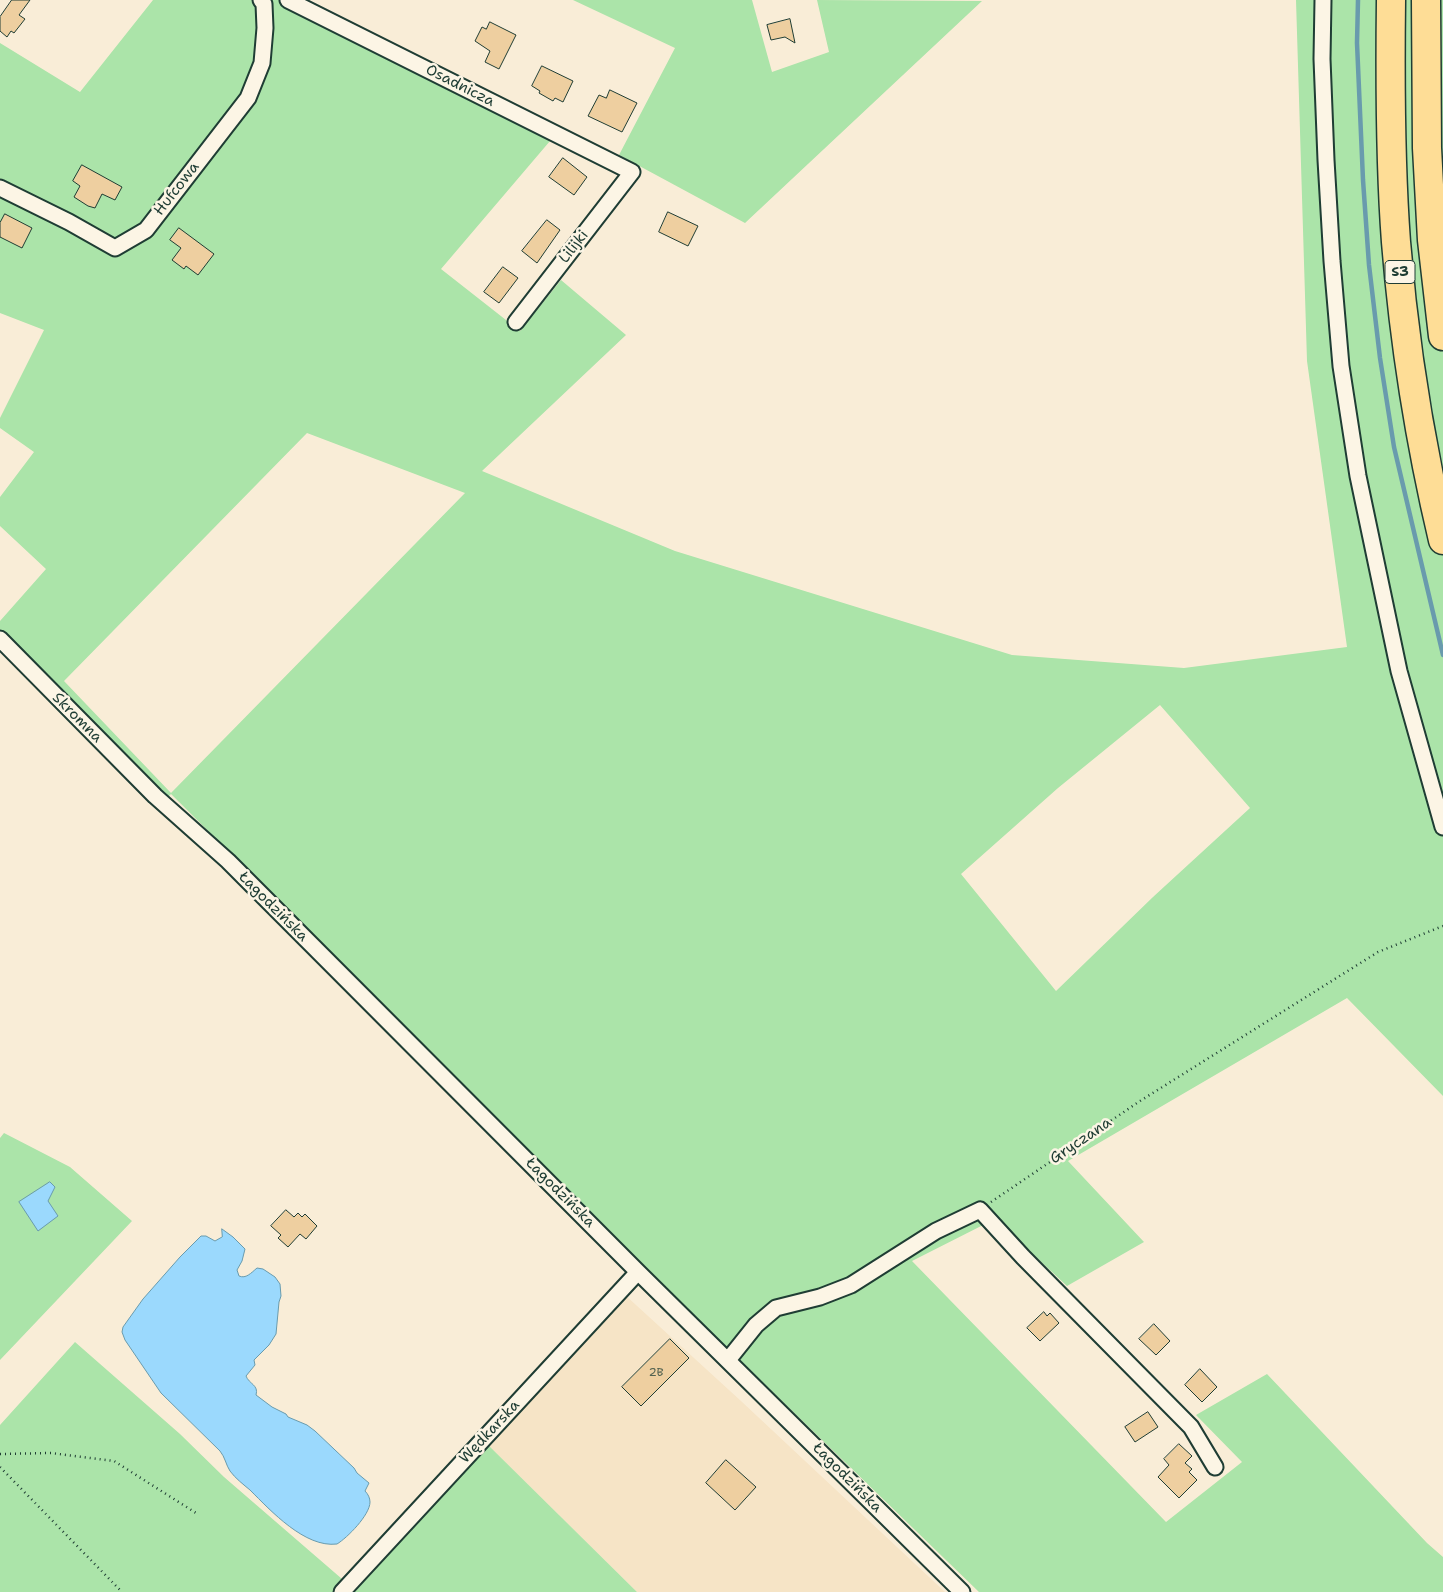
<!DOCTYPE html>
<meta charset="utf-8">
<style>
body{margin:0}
canvas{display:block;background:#f9edd7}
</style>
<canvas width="1443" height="1592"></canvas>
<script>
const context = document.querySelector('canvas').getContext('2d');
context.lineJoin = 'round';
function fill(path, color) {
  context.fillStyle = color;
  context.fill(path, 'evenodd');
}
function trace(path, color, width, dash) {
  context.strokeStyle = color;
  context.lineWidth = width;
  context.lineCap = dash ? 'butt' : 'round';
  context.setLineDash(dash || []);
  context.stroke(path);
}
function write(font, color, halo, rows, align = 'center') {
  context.font = font + ' "Shantell Sans",sans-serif';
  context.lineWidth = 5;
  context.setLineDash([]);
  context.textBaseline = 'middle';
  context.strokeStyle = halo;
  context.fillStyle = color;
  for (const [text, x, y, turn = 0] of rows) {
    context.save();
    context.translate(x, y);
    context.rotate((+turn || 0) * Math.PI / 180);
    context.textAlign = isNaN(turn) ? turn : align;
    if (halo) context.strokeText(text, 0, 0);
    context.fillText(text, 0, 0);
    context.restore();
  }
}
const built = new Path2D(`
 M624,1294L741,1401L945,1592H637L487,1444Z`);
const green = new Path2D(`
 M153,0H285L550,141L441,269L520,331L561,280L626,335L482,471L675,551L1012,655L1184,668L1347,647L1307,361L1296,0H1443V1096L1347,998L1068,1161L1144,1242L1067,1286L995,1219L912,1261L1166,1522L1242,1462L1196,1415L1267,1374L1427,1543L1443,1557V1592H979L726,1347L171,794L156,809L0,651V621L46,569L0,526V497L34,452L0,428V418L44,330L0,313V43L80,92ZM307,433L465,493L171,793L64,681ZM1160,705L1250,808L1153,897L1056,991L961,874L1058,788Z
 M573,0H752L772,72L829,52L817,0L982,1L745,223L619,155L675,48Z
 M4,1133L70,1167L132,1221L0,1360V1138Z
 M75,1342L180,1434L224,1477L349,1585L482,1439L637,1592H0V1425Z`);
const water = new Path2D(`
 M50,1182L55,1187L48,1201L58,1216L38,1231L19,1202Z
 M222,1229L233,1237L245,1249L242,1261L237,1270L239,1276C246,1279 251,1273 257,1268L263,1269L275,1277L280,1284L281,1296L279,1302L276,1334L269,1345L254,1360L255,1365L246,1376C249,1384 259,1385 256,1395L272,1407L286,1414L288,1417L307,1425L315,1431L354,1468L357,1473L369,1483L365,1491C368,1494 370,1498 370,1502C370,1515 347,1538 337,1544C305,1548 271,1511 250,1490C244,1485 235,1478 230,1471C226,1465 225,1457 220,1451L161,1393L125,1340L122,1332L123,1327L143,1299L180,1257L201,1236H206L215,1241L222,1237Z`);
const stream = new Path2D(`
 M1358,0L1357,43L1363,180L1369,265L1380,358L1394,447L1443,655`);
const building = new Path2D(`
 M12,0H30L19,15L25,19L14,33L11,31L7,37L0,31V17Z
 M790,19L795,43L785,37L771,40L767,25Z
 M490,22L516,35L499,69L485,62L490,51L475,41L482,27L486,29Z
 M542,66L573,81L563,102L555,98L553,101L539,93L540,91L532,86Z
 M610,90L637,103L622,132L588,116L599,95L606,98Z
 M563,158L587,177L574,195L549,177Z
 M82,165L122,187L115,200L102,194L95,208L88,206L74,197L80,186L73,181Z
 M668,212L698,226L688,246L659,232Z
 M5,214L32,228L22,248L0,237V223Z
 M547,220L560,230L537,263L522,251Z
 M179,228L214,254L198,275L186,266L184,269L172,260L181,248L170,240Z
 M503,267L518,278L499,303L484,292Z
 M286,1210L294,1217L298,1213L302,1217L305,1214L317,1226L306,1239L300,1234L288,1247L278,1238L281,1235L271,1226Z
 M1044,1312L1047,1316L1050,1313L1059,1323L1040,1341L1027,1328Z
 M1154,1324L1170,1341L1156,1355L1139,1339Z
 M670,1339L689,1358L641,1406L622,1387Z
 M1200,1369L1217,1387L1202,1402L1185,1385Z
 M1148,1412L1158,1427L1135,1442L1125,1427Z
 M1179,1444L1192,1456L1185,1463L1192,1469L1189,1472L1197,1480L1179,1498L1158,1477L1169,1465L1164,1459Z
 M726,1460L756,1487L735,1510L706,1483Z`);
const path = new Path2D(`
 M991,1202L1140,1101L1378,952L1443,926
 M0,1454L51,1453L114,1461L196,1513
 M0,1467L122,1592`);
const minor = new Path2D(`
 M288,0L632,172L516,322
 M1323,0L1322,59L1326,160L1332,261L1341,366L1358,476L1399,671L1443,827
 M0,188L69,222L115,248L146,230L248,98L262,63L265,28L264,4L261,0
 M0,639L155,796L228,861L638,1272L962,1592
 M728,1360L756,1325L776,1308L820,1297L851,1285L936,1231L980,1210L1023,1257L1191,1427L1215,1467
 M342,1592L638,1272`);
const motorway = new Path2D(`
 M1391,0C1390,80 1390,162 1396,242C1404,341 1420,443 1443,540
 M1426,0L1427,148L1432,240L1443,336`);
const numberNames = [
 ["2B",656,1373]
];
const shields = [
 [1400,272,30]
];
const shieldNames = [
 ["S3",1400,272]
];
const streetNames = [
 ["Osadnicza",460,86,27],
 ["Hufcowa",177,189,-52],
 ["Lilijki",574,247,-52],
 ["Skromna",77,718,45],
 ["Łagodzińska",273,907,45],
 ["Gryczana",1081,1141,-34],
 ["Łagodzińska",560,1193,45],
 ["Wędkarska",490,1432,-47],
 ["Łagodzińska",847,1478,45]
];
fill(built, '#f6e4c6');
fill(green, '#abe4a9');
fill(water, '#9bd9fd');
trace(water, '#699bad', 1);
trace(stream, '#699bad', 4.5);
fill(building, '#eecfa0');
trace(building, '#1f3d34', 1);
trace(minor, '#1f3d34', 19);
trace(motorway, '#1f3d34', 31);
trace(path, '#1f3d34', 2.5, [1, 4]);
trace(minor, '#fcf5e5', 15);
trace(motorway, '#fedd96', 28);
write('12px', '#53624f', null, numberNames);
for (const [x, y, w] of shields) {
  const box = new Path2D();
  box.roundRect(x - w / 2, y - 11.5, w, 23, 4);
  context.fillStyle = '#fcf5e5';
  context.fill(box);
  trace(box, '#1f3d34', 1);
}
write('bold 14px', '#1f3d34', null, shieldNames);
write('15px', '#1f3d34', '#fcf5e5', streetNames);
</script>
